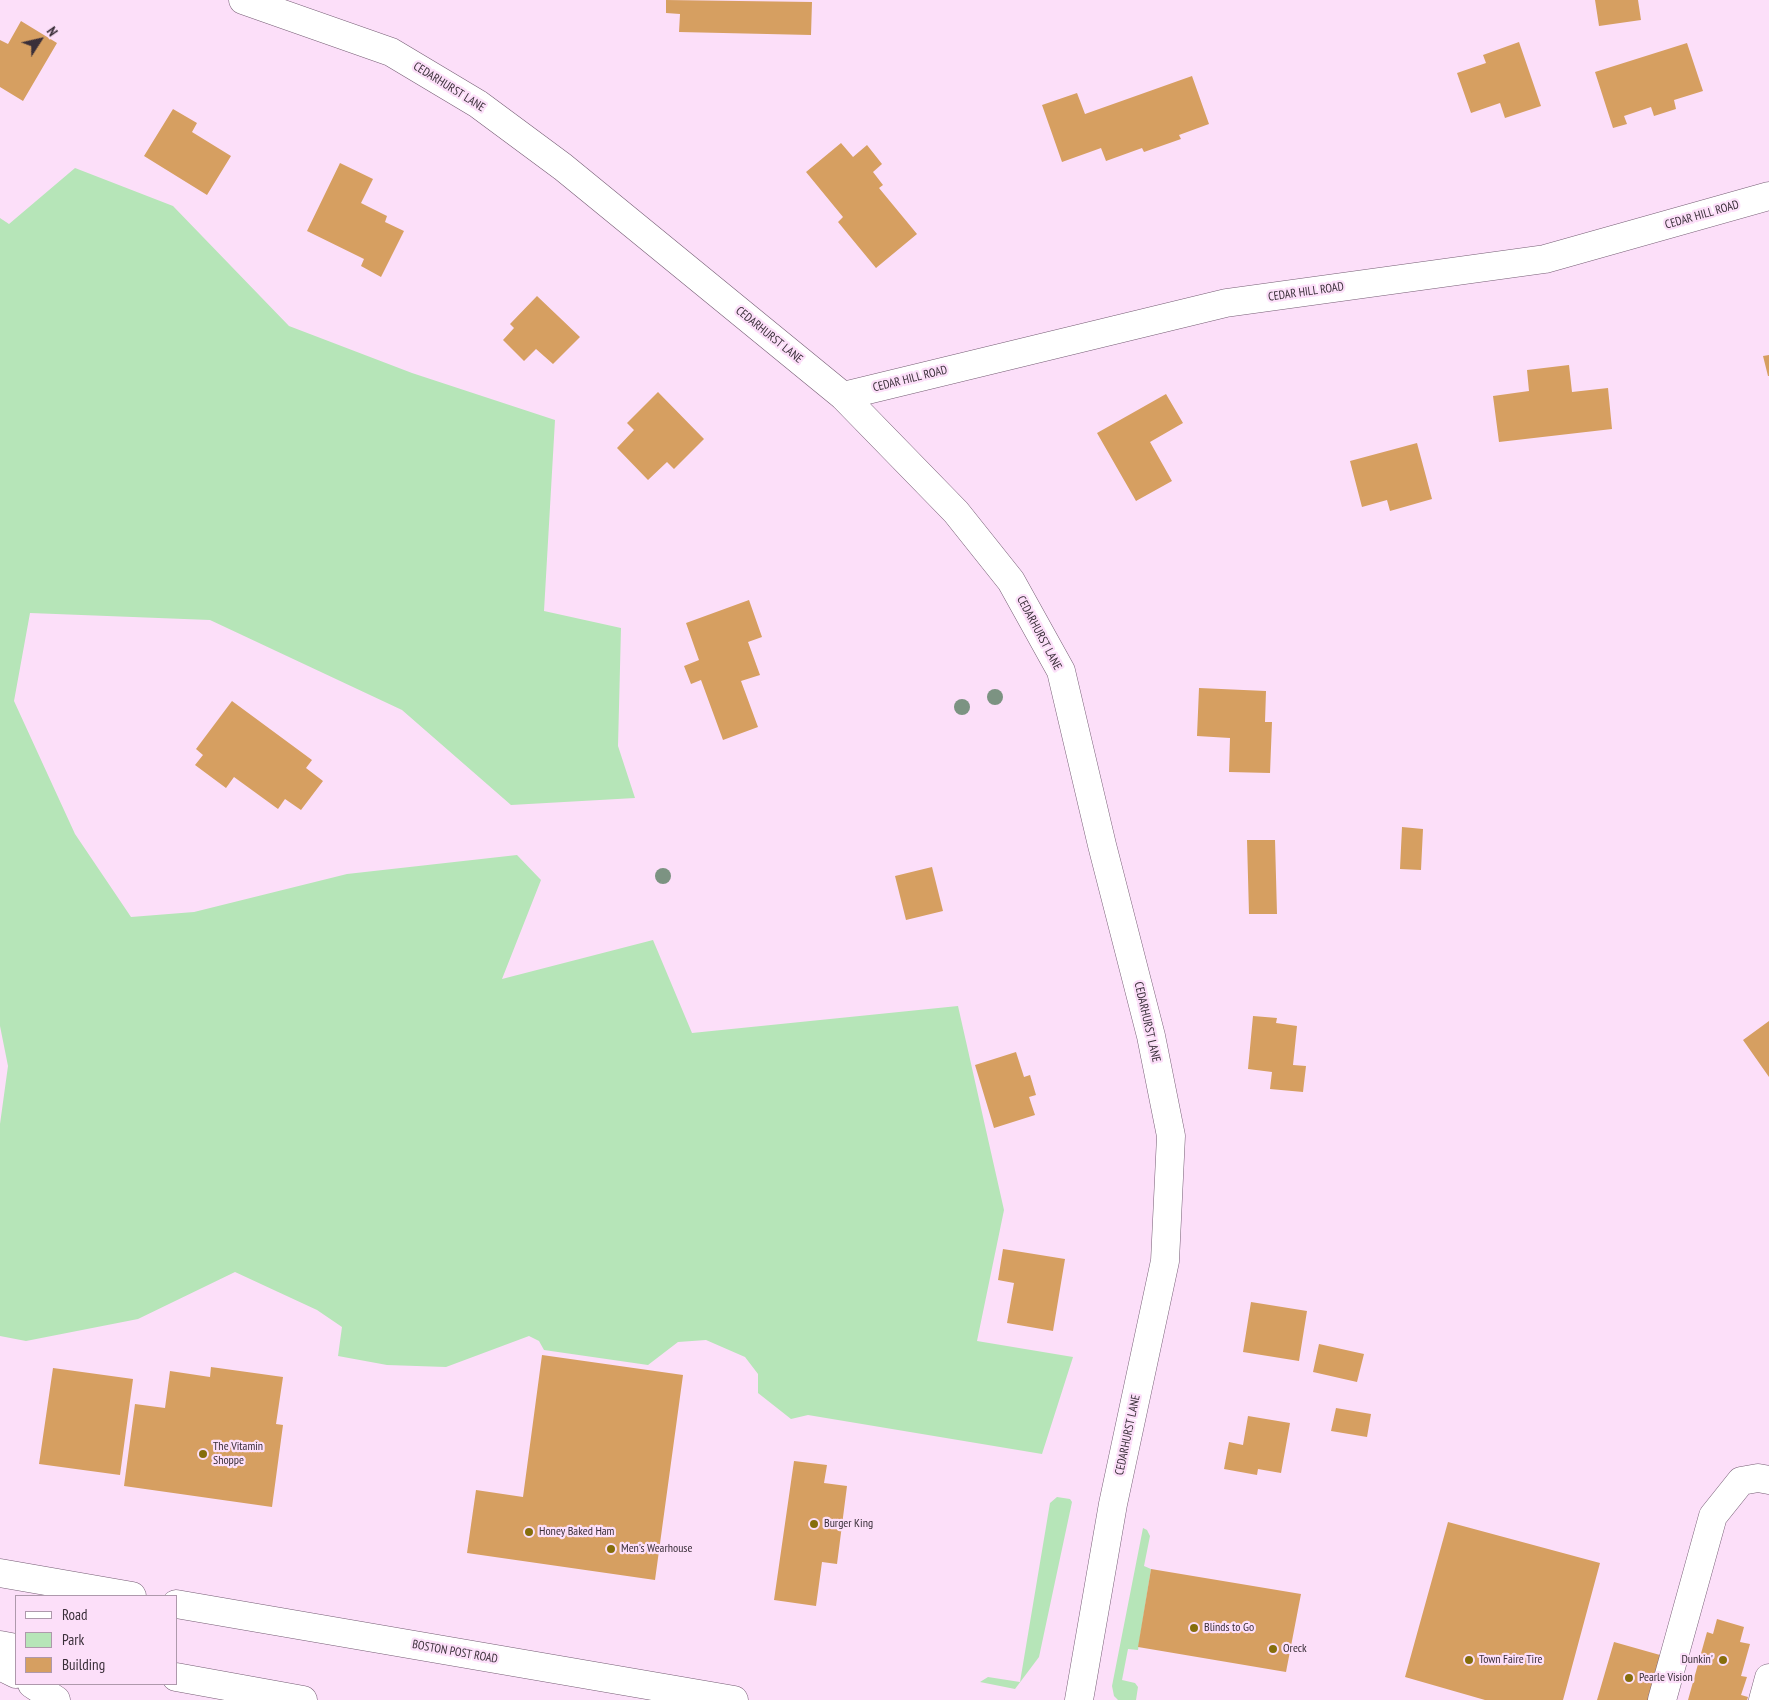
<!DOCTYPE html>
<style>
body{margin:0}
#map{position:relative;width:1769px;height:1700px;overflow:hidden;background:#fcdff9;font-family:"PT Sans Narrow",sans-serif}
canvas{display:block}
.legend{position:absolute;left:15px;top:1595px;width:162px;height:90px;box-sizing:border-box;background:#fcdff9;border:1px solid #ae99ac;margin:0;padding:6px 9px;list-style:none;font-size:15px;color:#3a2f39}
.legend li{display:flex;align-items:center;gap:10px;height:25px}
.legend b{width:25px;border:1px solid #ae99ac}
.north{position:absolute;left:15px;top:15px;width:50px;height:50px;-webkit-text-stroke:4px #fcdff9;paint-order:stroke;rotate:55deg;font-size:14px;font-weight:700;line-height:20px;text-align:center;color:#3a2f39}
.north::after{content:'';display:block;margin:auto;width:18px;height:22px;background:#3a2f39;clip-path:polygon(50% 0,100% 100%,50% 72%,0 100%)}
</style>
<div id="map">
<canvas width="1769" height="1700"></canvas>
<ul class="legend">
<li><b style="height:6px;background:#fff"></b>Road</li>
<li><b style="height:14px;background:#b6e5b8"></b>Park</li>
<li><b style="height:14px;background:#d69f61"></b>Building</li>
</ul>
<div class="north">N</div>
</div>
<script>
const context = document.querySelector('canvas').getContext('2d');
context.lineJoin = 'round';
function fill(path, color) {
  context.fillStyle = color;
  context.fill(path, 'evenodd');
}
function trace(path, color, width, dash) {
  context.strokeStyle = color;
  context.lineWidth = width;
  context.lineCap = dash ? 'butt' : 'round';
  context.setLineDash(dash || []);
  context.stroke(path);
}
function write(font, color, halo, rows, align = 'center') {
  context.font = font + ' "PT Sans Narrow",sans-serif';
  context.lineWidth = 4.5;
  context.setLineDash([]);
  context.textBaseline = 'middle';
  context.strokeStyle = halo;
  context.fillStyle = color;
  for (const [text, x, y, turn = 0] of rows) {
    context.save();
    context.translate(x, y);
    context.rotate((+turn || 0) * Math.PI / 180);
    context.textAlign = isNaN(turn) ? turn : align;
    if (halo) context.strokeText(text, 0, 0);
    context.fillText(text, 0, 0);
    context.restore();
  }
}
const green = new Path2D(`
 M75,168L173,206L289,326L412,373L555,420L544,611L621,628L618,746L635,798L511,805L402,710L210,620L30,613L14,701L75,834L131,917L194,912L347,874L517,855L541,880L502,979L653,940L692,1033L958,1006L1004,1210L977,1341L1073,1357L1042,1454L808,1415L791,1419L758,1393V1374L745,1357L706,1340L678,1342L648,1365L544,1350L539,1341L529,1336L446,1367L387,1365L338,1356L342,1327L317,1310L235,1272L138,1319L26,1341L0,1336V1124L8,1066L0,1026V218L9,224Z
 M1057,1497L1070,1499L1072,1502L1039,1657L1015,1689L980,1682L988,1677L1020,1682L1050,1503Z
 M1143,1528L1147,1530L1150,1536L1144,1566L1151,1569L1138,1650L1128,1649L1122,1680L1135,1683L1138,1687L1136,1700H1118L1114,1696L1112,1686Z`);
const building = new Path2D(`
 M666,0L812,2L811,35L679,32L680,14L666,13Z
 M1595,0H1638L1641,20L1599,26Z
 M21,21L57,43L23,101L0,87V40L8,44Z
 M1519,42L1541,106L1505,118L1500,103L1471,113L1457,73L1486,63L1483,55Z
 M1687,43L1703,91L1674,100L1676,109L1654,116L1651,107L1624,116L1627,124L1613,128L1595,72Z
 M1192,76L1209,124L1179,135L1181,139L1144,152L1142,148L1106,161L1101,148L1062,162L1042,105L1077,93L1085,114Z
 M173,109L197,123L192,132L231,156L207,195L144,156Z
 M841,143L853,157L867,145L882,164L873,172L883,185L879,188L917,234L876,268L838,222L843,217L806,172Z
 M340,163L373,179L361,203L387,216L385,222L404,231L381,277L361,266L364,259L307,231Z
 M537,296L580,337L553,364L536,349L524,361L503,340L514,328L510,324Z
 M1769,355V376H1768L1763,356Z
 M1569,365L1572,392L1608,388L1612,429L1499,442L1493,396L1529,391L1527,370Z
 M658,392L704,439L674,469L667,462L648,480L617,448L634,430L627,423Z
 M1166,394L1183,423L1150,442L1172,481L1136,501L1097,433Z
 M1417,443L1432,499L1390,511L1387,500L1362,507L1350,461Z
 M749,600L762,637L748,642L760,675L741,681L758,727L723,740L701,680L691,684L684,666L699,660L686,623Z
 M1199,688L1266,691L1265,722H1272L1270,773L1229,772L1230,738L1197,736Z
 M232,701L312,760L306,768L323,781L301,810L285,799L278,809L234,777L226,788L195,765L203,755L196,749Z
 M1402,827L1423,829L1421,870L1400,869Z
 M1247,840H1275L1277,914H1249Z
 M932,867L943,911L906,920L895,876Z
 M1253,1016L1277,1018L1276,1023L1297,1026L1293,1065L1306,1066L1303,1092L1270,1089L1272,1072L1248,1069Z
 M1769,1021V1077L1743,1040Z
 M1016,1052L1024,1077L1030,1075L1036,1095L1029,1097L1035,1115L994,1128L975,1065Z
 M1003,1249L1065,1259L1053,1331L1007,1323L1014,1283L998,1280Z
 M1251,1302L1307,1311L1299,1361L1243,1352Z
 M1319,1344L1364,1354L1357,1382L1313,1372Z
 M542,1355L683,1375L655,1580L467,1553L476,1490L523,1497Z
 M211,1367L283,1377L276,1424L283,1425L272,1507L124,1486L135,1404L165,1408L170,1371L210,1377Z
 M53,1368L133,1379L120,1475L39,1464Z
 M1336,1408L1371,1414L1367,1437L1331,1431Z
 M1248,1416L1290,1423L1281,1473L1258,1469L1257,1475L1224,1469L1229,1442L1243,1445Z
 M794,1461L827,1465L824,1483L847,1486L837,1564L822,1562L816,1606L774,1600Z
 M1448,1522L1600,1563L1563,1700H1485L1405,1677Z
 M1151,1569L1301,1594L1286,1672L1138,1647Z
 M1717,1619L1744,1627L1740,1642L1750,1644L1741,1676L1747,1677L1741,1695L1748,1697L1747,1700H1688L1707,1632L1713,1634Z
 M1614,1642L1660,1655L1648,1700H1597Z`);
const minor = new Path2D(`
 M243,0L391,52L478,104L563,167L843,396L956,512L1011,581L1061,671L1102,845L1151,1036L1171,1136L1165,1261L1113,1504L1079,1700
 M843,396L1226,303L1545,259L1769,196
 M0,1666L16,1674
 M32,1684L56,1700
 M1662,1700L1713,1516L1741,1481L1758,1478L1769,1480
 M1763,1700L1769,1678`);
const major = new Path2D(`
 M0,1573L132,1596
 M176,1604L734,1700
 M0,1645L16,1648
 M176,1677L303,1700`);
const trees = [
 [995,697],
 [962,707],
 [663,876]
];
const markers = [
 [203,1454,5,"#856e0c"],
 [814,1524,5,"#856e0c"],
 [529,1532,5,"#856e0c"],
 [611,1549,5,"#856e0c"],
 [1194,1628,5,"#856e0c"],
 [1273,1649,5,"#856e0c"],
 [1469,1660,5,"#856e0c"],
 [1723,1660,5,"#856e0c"],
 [1629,1678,5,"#856e0c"]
];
const streetNames = [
 ["CEDARHURST LANE",449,87,32],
 ["CEDAR HILL ROAD",1702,215,-16],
 ["CEDAR HILL ROAD",1306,292,-8],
 ["CEDARHURST LANE",769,335,39],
 ["CEDAR HILL ROAD",910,379,-14],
 ["CEDARHURST LANE",1039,633,62],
 ["CEDARHURST LANE",1147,1022,77],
 ["CEDARHURST LANE",1128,1435,-78],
 ["BOSTON POST ROAD",455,1652,10]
];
const poiNames = [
 ["The Vitamin",213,1447],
 ["Shoppe",213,1461],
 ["Burger King",824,1524],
 ["Honey Baked Ham",539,1532],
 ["Men's Wearhouse",621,1549],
 ["Blinds to Go",1204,1628],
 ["Oreck",1283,1649],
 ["Town Faire Tire",1479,1660],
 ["Dunkin'",1713,1660,"right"],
 ["Pearle Vision",1639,1678]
];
fill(green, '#b6e5b8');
fill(building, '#d69f61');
trace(minor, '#755d74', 29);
trace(major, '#755d74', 29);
trace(minor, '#fff', 28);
trace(major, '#fff', 28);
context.fillStyle = '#7c9382';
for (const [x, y] of trees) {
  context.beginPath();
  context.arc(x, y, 8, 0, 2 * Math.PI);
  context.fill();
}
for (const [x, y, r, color] of markers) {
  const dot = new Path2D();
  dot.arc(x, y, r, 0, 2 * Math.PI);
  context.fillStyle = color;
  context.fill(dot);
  trace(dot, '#fcdff9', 2);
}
write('12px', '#3a2f39', '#fcdff9', streetNames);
write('12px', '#3a2f39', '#fcdff9', poiNames, 'left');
</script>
